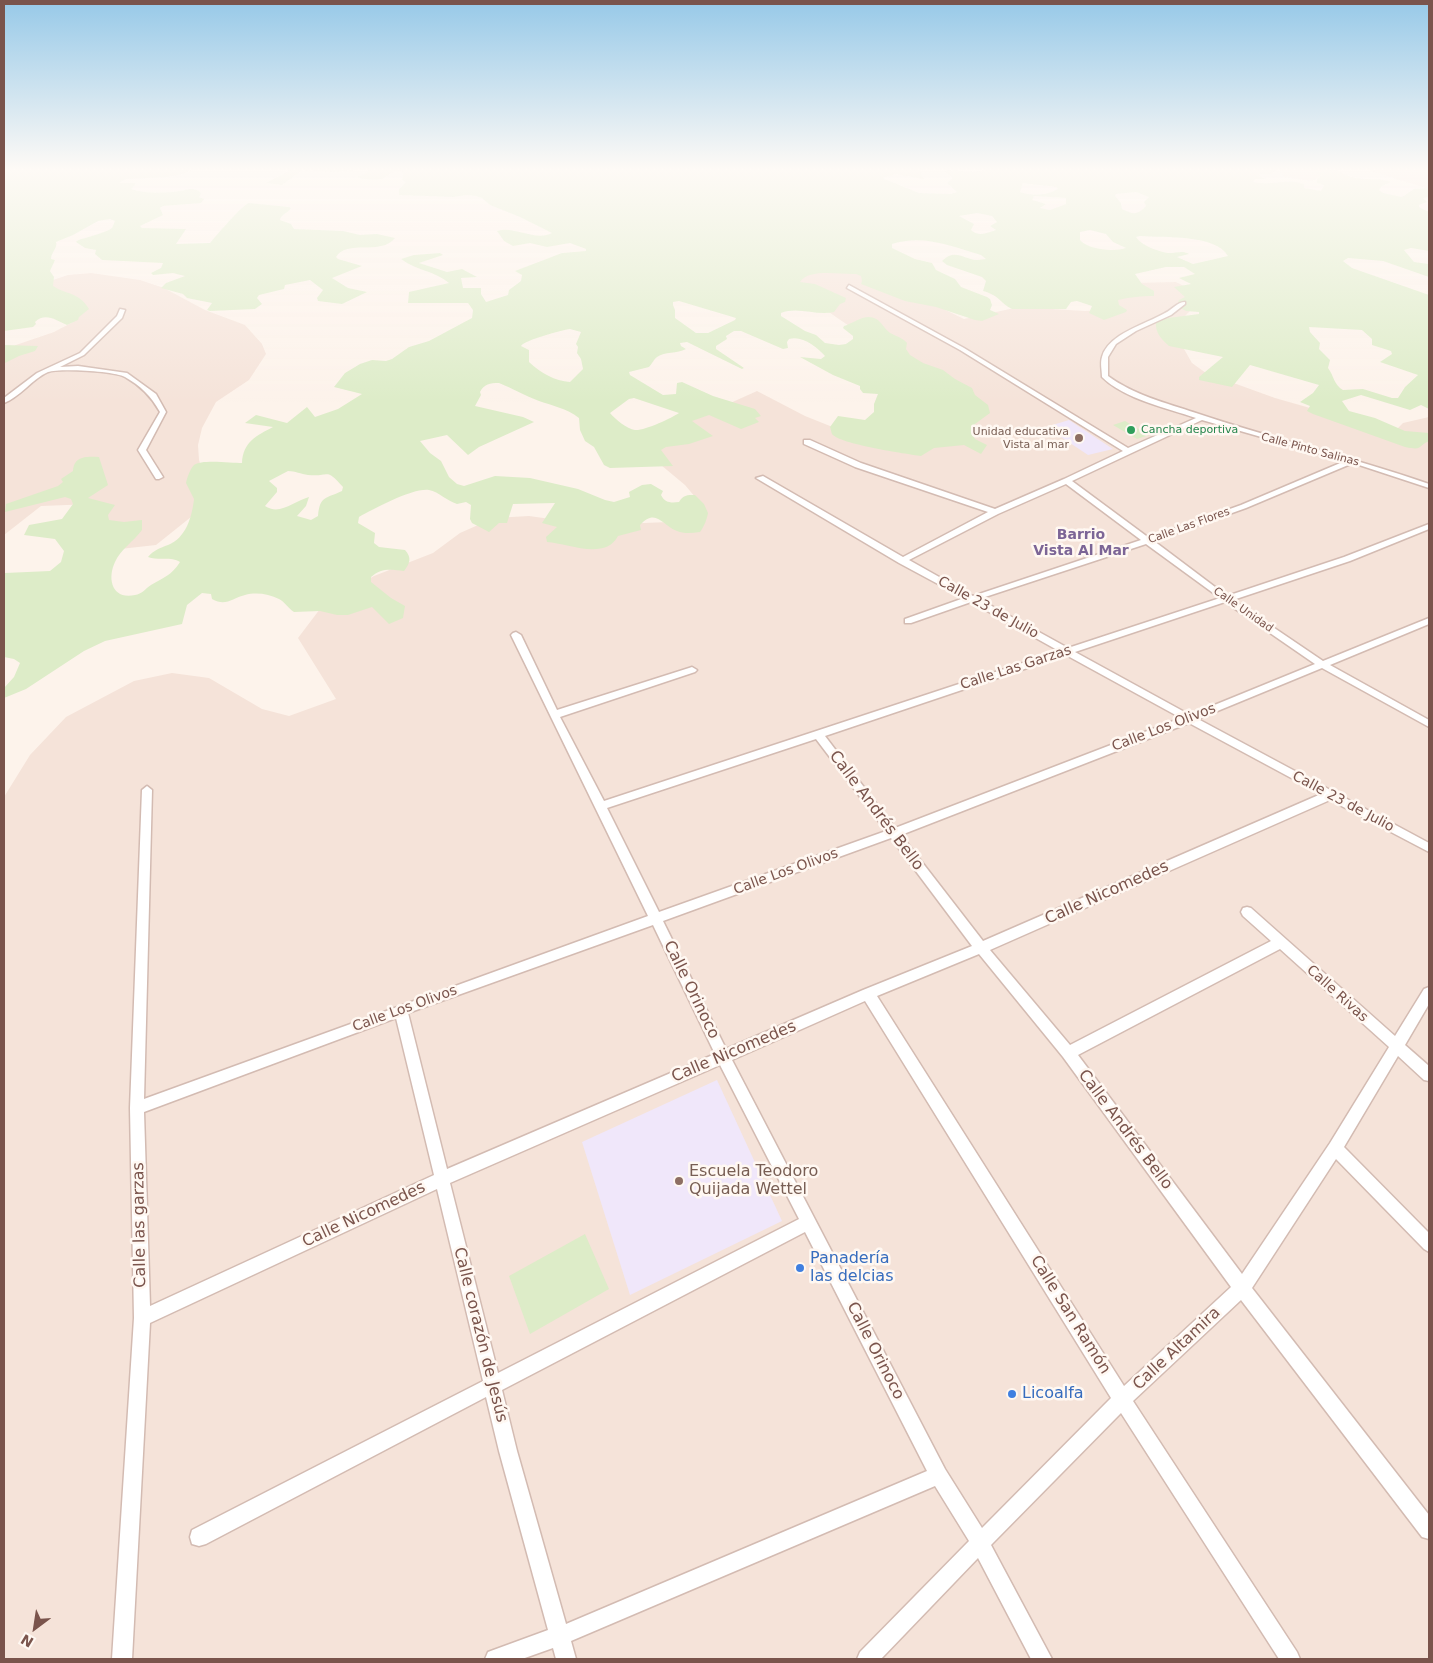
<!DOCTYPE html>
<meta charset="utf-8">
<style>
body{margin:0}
#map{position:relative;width:1433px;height:1663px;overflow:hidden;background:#fdf3eb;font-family:"DejaVu Sans",sans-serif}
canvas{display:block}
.frame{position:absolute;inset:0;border:5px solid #7a544c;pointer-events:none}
.north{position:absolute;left:10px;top:1603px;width:50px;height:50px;-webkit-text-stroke:4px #fff8f2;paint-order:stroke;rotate:211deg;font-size:14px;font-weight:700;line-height:20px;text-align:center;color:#7a544c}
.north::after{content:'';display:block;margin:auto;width:18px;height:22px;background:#7a544c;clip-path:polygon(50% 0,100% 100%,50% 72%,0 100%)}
</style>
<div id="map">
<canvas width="1433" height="1663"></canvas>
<div class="frame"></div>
<div class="north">N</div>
</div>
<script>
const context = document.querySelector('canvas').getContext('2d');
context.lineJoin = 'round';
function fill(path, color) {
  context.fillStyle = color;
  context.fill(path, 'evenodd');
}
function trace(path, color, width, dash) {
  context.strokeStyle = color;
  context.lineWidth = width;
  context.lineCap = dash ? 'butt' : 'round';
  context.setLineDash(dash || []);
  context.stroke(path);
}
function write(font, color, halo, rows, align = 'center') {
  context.font = font + ' "DejaVu Sans",sans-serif';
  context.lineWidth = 5;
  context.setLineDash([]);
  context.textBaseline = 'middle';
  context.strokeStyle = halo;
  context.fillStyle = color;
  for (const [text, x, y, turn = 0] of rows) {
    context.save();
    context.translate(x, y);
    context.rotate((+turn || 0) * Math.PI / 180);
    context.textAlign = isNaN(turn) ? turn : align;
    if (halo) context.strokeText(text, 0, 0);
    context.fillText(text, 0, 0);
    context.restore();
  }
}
const residential = new Path2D(`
 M1279,170H1332L1312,181L1284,177Z
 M1369,170H1429V189L1396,179Z
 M843,264L882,279L964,319L1019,307L1085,311L1103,310L1129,283L1176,282L1188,288L1198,303L1179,322L1176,335L1192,363L1206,373L1275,398L1394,432L1403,423L1429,417V1659H4V797L30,755L66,717L134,681L172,673L209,678L262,709L289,716L336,699L298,638L323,605L374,576L433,553L460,533L494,518L529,516L594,525L669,522L701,504L685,485L637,445L757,391L805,416L845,432L916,445L858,332L811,300L793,277Z
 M91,273L140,280L164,288L205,310L245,325L262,344L266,354L249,380L216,402L202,428L198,445L199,460L206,483V505L156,545L120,549L93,504L41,506L4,535V353L13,346L54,332L73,322L47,282L68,275Z`);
const education = new Path2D(`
 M1069,420L1113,449L1088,455L1046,427Z
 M717,1080L782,1221L630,1295L582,1142Z`);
const green = new Path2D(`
 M4,170H191L182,174L168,177L126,179L119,183H135L136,184L131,189C145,194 166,193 180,191C188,190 191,187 199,191L201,194L199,197L204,199L201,203L163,206L160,208L163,215L140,226L142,228L186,229L176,244L210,243C216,236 243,204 249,203L289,207L291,208C288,213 281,214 280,220L291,224L294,229L343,231L360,235L377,234L395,238C381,256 347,239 336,257L338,259L362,266L332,278L348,288L367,292L342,304L318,301L317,298L323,290L310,280L285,285L284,289L259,295L257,298L262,304L255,309L210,311L207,310L212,303L187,298L183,294L161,288L166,283L185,276L173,273L153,275L151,273L161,268L163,263L102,260L95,254L96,250L85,248L76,242C79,238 102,235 112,228L115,221L110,219L98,221L73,235L56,242C58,248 51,252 51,259L55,260L50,271L54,277L53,286C67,295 79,292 89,309L79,317L78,320L67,325C56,320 45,312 35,322L36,324L33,327L4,331Z
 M290,170H355L333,172L302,170L282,185L266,183Z
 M368,170H920L922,177L924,178L923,179L896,174L882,178L919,193L951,194L957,192L947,183L953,178L945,172L947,170L974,172L987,170H1276L1271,174H1260L1259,176L1266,179H1255L1253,182C1270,186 1288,178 1304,184V188L1321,191L1324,185L1317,183V179L1322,175L1315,174C1322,171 1327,169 1334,170C1341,170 1346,176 1352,177C1365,181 1379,177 1391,182L1382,186L1379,190L1383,193L1402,197L1414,189L1429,188V197L1423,198L1427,202L1419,205V207L1429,212V251L1411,248L1404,250L1414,262L1429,264V277L1383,261L1348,258L1343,261L1352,268L1429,295V409L1421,405L1410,410L1361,395L1342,401L1349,411L1375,418L1405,431L1429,433V441C1417,446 1424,451 1405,447L1313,414L1307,411L1310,406L1300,402L1313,393L1319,385L1250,365L1232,387L1199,380V377L1223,357L1169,346C1161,339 1155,332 1156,322L1168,318L1199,314V312L1186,311L1177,306L1179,300L1185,297L1174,287L1191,284L1179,278L1195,274L1184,267H1166L1135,274L1142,284L1154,291V296C1141,296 1131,297 1118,300L1119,305L1127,310L1126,312L1104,320L1089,313L1092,306L1077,301L1071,302L1066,309H1012C1000,303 999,295 983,291L986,281L982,277L947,265L942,261C955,248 963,259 977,260C980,260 983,259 986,259L981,255C951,246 923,234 892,244V248L915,259L932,263L936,270L955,279L961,287L987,297L990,299L992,305L990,310L999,314L982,321L975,320L936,307L905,301L861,284L862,281L861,276L856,274C841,275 809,268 800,282L815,284L846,298L845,302L840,304L834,312C816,316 798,306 781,313V316L805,331L816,335L825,343L839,345L846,344L853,339V336L843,328L844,326C855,323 867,311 879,321C883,325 885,329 890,333C896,336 903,338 907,343L906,349L910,355L923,363L943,370L955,379L972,388L975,395L988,405L990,413L975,424L971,431L975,439L987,445L981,454L964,445L934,448L921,456C907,454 839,444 832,434C831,432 831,429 830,427L838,416L865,420L874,412V404L878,394L863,393L860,389V386L833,375L800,357L821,359L825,356C817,347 802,335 789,339L787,342L788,348L783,349L741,331H734L726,336L727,339L716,346V349L744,368L742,369L687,342L680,343L681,346L686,349C677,354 665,351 657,357C654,359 652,364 649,367L629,372L630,375L663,395L676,394L677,383L682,382L713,396L755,409L761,416L755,418L759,422L741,429L709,415L692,421L713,436L689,444L666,447L661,450L673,466L610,468L604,465L594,447L585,441L580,430L579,418C566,408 553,406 539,401C525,396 512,388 499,383C490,383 484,384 480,392L481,395L475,406L523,417L534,422L479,447L468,455L447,435L420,441L430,453L441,461L449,477L457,484L464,486L495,476L530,478L578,489L605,500L614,502L630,497L629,492L642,485L651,484L663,491L661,495C665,503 671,503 679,502C683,495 687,495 695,495L704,504L708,513C707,519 704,527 700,532C692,533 684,534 677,531C663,526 656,507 640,525L641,530L618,536C605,561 567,543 547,542L546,537L557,527L542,523L555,503L513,504L507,523H499L489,532L472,523L470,519L471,505L466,502L457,504C447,501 439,492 429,490C412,488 374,509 359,517L358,523L375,533L374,543L379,547L405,550C412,558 410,563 404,571C390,569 381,568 371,577V582L391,598L405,606L403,618L389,624L372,607L348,615H337L320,611L294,612C288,608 285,602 279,599C269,594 256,592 245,595C232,598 226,607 212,599L211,594L202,593L187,605L182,624L105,641L84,651L26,689L4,698V688L14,677L20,663L14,659L4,657L5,573L50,571L61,562L64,551L55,539L24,535L29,525L62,519L73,504L71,499L65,497L5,512L6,504L58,486L63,482L61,479L73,471C74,456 86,456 99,457L108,485L88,498L115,505L108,515L109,520L124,522L142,520V530C134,541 120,550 115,562C107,579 112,600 135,595C142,594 145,589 151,585C163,578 172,575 180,562C171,556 159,561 148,557C154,550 160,548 168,545C186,538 192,517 194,499L186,483C187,478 190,469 194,465C201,459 232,463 242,463C243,442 256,436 273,427L245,423L256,415L287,423L307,407L315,417L338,409L362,394L334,387L345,373L360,364L372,360L386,361L392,359L409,347L429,341L472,318L473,310L468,303H408L409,292L449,283C433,270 417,271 401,259L414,255L440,253L443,255L419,263L447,272L462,269L477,277L461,278L463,288H481V294L486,302L508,295L509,290L521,281L522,275L515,271L562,253L586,251V249L570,243L547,247L530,243L513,246L504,241L497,231C514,225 535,242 552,233L520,217L490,205L482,198L476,196L467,195L453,197L399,195V189L406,182L402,180L403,174L402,171C392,170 391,174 384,178C376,181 363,179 356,177L369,172ZM1023,183L1056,187L1058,189C1046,196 1033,196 1020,192ZM1136,192L1149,197L1144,202L1146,206C1137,215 1134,215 1122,209L1121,203L1115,196L1116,194ZM1034,196L1066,198V204L1050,210L1040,208L1046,204L1032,200ZM977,213L992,216L997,222L990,226L996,230C988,233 978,237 971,230L974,224L959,216ZM1090,230L1106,234L1113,242L1126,248C1114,252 1089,250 1080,240V232ZM1140,236C1164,238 1216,234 1228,256L1193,264L1177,257L1189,254C1183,250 1176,253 1169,253C1159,252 1142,246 1136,237ZM679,301L736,318L735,320L708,333H696L675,318V310L673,305V302ZM1309,327L1362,330L1372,339V345L1391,351L1392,354L1380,362L1418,375L1405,387L1398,398H1392L1363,389L1343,390C1334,385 1334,376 1328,368L1330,360L1319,349L1320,343L1310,332ZM570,329L581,332L576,344L578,347L577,353L581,359L583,369L570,382C555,381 541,373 529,362V350L521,346C525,340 562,330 570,329ZM634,398L679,413C672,418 644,431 635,430C627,429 615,419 610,413L629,399ZM288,471C295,471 301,474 308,475C331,477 325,467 343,487L342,491C326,499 320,495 318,516L311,520L297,516L306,506L309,497C294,501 280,516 265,506L277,492V488L269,481Z
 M4,345L38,346L35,351L19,356L5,363Z
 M1125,421L1149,435L1137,439L1113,425Z
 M585,1234L609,1289L530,1334L509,1276Z`);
const street = new Path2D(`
 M849,285L964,348L1128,448L1196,418C1167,408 1124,399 1102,377C1102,371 1100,363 1102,357C1108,334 1146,324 1165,313C1172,310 1177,302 1185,302V304L1171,315L1136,331L1116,344L1108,357V376C1134,395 1166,403 1196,413C1273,439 1352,457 1429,484V488L1353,463L1246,508L1154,541L1227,596L1344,557L1429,524V529L1350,561L1233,600L1323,661L1429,618V624L1330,665L1429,720V727L1322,668L1198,719L1429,843V852L1330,800L990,950L1070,1045L1271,941L1243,916L1241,912L1243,908L1247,907L1251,908L1395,1036L1424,989L1429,987V1004L1405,1045L1429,1066V1081L1424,1080L1398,1056L1344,1147L1429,1233V1252L1424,1249L1336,1159L1252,1288L1429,1515V1539L1422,1537L1241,1300L1133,1401L1297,1652L1300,1659H1279L1121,1413L991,1545L1052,1659H1031L978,1558L881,1659H857L860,1652L969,1541L935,1486L571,1641L576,1659H556L553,1648L522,1659H485L488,1652L548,1630L499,1451L486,1397L206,1544L199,1546L192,1544L190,1537L192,1530L483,1381L437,1189L150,1323L132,1659H112L134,1318L130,1108L142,790L147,786L152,790L144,1099L648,916L511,635L513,633L516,632L521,635L557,710L689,668L692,667L697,670L695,672L560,717L604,801L1059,651L971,602L911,623H905V619L964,598L899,563L756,478L763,476L903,557L988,512L855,467L804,444V440H810L861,463L995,509L1064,479L1123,451L960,350L847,288ZM1202,420L1345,461L1241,505L1149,538L1072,481ZM1066,484L1141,540L973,596L909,560L998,514ZM1146,544L1220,598L1068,648L979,599ZM1225,602L1315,664L1190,715L1075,652ZM1066,655L1181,718L895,828L825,736ZM1189,723L1321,794L983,941L901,835ZM816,739L886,831L659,912L607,808ZM891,838L972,946L863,990L726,1049L663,921ZM653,925L715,1054L447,1169L408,1013ZM1280,949L1389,1047L1330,1143L1242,1274L1078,1055ZM979,954L1063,1057L1231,1287L1124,1386L877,996ZM865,1001L1111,1398L982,1528L945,1469L732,1060ZM396,1018L434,1175L150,1306L144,1112ZM720,1065L799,1219L498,1373L450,1183ZM805,1232L927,1471L566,1624L517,1451L502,1390Z
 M120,309L125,310L122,318L84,355L60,367L78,366L127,373L156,394L166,412L146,450L163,477L159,479H156L138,450L160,412C151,396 141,386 125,377C115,371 59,368 48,372C32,379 20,397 4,403V398L37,373L80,353L117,316Z`);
const markers = [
 [1131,430,5,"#2e9e5b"],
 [1079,438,5,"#8d6e63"],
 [679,1181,5,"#8d6e63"],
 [800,1268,5,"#3f7fe0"],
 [1012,1394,5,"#3f7fe0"]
];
const farLeisurenames = [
 ["Cancha deportiva",1141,430]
];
const farEducationnames = [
 ["Unidad educativa",1069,432],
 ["Vista al mar",1069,445]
];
const farStreetnames = [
 ["Calle Pinto Salinas",1310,450,15],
 ["Calle Las Flores",1189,526,-20],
 ["Calle Unidad",1243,610,35]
];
const farQuarternames = [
 ["Barrio",1081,535],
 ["Vista Al Mar",1081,551]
];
const streetNames = [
 ["Calle 23 de Julio",988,608,29],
 ["Calle Las Garzas",1016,668,-18],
 ["Calle Los Olivos",1164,728,-21],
 ["Calle 23 de Julio",1343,802,28],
 ["Calle Los Olivos",786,872,-20],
 ["Calle Rivas",1337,994,42],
 ["Calle Los Olivos",405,1009,-20]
];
const nearStreetnames = [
 ["Calle Andrés Bello",876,811,53],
 ["Calle Nicomedes",1107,893,-24],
 ["Calle Orinoco",691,990,64],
 ["Calle Nicomedes",734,1052,-23],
 ["Calle Andrés Bello",1125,1130,53],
 ["Calle Nicomedes",364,1215,-25],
 ["Calle las garzas",140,1225,-91],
 ["Calle San Ramón",1070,1315,58],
 ["Calle corazón de Jesús",480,1335,76],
 ["Calle Altamira",1177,1349,-43],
 ["Calle Orinoco",875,1351,63]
];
const nearEducationnames = [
 ["Escuela Teodoro",689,1172],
 ["Quijada Wettel",689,1190]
];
const nearShopnames = [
 ["Panadería",810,1259],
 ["las delcias",810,1277],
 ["Licoalfa",1022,1394]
];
fill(residential, '#f5e3d9');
fill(education, '#f0e7fa');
fill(green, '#ddecc8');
trace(street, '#d3bbb2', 3);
fill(street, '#fff');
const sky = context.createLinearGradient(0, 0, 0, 402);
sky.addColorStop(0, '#97c9e8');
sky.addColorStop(0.42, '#fefaf6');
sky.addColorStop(1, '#fefaf600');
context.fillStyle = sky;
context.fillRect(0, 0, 1433, 402);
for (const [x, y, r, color] of markers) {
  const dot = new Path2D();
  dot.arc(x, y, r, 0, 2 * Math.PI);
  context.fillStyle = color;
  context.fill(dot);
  trace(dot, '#fff8f2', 2);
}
write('11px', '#27864d', '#fff8f2', farLeisurenames, 'left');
write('11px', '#785e54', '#fff8f2', farEducationnames, 'right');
write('11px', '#7a544c', '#fff8f2', farStreetnames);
write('bold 14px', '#7c6596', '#fff8f2', farQuarternames);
write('14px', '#7a544c', '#fff8f2', streetNames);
write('16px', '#7a544c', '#fff8f2', nearStreetnames);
write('16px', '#785e54', '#fff8f2', nearEducationnames, 'left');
write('16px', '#366cbe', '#fff8f2', nearShopnames, 'left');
</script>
